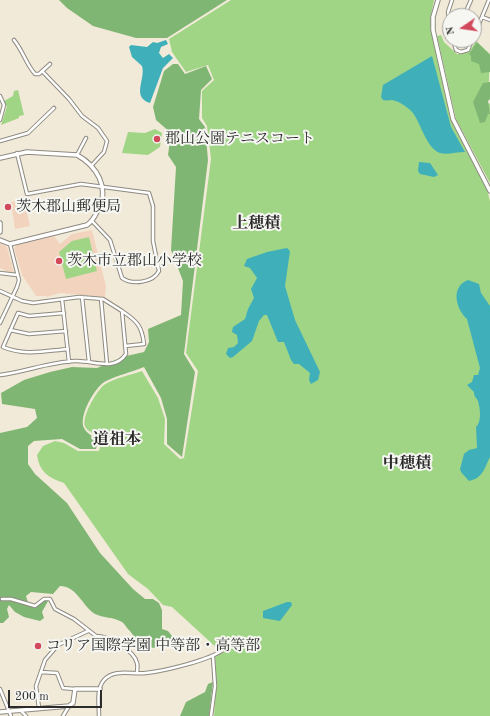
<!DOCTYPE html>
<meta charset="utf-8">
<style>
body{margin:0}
#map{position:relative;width:490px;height:716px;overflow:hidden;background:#f2ead8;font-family:"Old Standard TT",serif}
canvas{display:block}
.north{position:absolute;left:442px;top:8px;width:40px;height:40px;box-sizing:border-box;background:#f6f6f2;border:1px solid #a5a5a2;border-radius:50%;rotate:257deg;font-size:11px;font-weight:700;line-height:16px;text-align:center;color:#2b2b2b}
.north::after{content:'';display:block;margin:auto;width:14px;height:18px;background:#d1495b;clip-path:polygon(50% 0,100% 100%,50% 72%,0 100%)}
.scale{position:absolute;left:8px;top:690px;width:94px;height:18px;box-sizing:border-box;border:2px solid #2b2b2b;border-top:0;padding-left:5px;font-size:12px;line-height:14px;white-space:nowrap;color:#2b2b2b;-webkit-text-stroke:3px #f6f6f2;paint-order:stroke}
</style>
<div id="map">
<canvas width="490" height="716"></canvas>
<div class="north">N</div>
<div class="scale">200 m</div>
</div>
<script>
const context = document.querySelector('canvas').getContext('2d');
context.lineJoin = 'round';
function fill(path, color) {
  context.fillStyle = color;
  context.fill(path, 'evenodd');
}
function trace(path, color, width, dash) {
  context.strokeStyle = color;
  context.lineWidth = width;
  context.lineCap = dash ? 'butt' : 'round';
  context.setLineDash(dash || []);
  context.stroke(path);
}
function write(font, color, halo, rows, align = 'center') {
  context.font = font + ' "Old Standard TT","Noto Serif JP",serif';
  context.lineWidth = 4;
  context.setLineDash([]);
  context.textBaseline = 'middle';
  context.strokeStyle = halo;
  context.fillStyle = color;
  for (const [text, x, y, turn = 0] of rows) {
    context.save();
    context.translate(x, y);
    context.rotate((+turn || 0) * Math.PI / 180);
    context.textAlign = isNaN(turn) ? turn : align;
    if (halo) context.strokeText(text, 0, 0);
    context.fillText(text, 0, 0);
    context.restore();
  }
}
const built = new Path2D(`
 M22,199L24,200L30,226L15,229L11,202Z
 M92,230L106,286L105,297L60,293L47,297L46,296H36L22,275L14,248L17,245L54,236L60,244L72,234Z
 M0,243L7,247L14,273L13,275L0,268Z`);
const green = new Path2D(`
 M231,0H434L431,16V27L451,117L454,126L487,190L490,201V716H214L216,686L215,653L219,650L172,607L163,605L148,589L128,574L64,483C48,478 39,471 37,455L43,446L55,441L64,443L78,451H99L101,443L100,437C96,434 89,432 86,428C79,420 97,390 104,385C114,378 131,375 142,371L158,398L165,419L164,444L180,459L184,458L198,371L186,353L211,159L207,126L202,118V91L214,80L208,65L186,72L172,52L169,39Z
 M441,35L444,42L457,54L469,52L476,41L490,54L488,103L490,104V183L456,119L437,36Z
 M18,90L24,115L19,116V118L1,125L7,106L5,105L4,101L13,96L14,91Z
 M155,129L162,133L160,147L148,155L122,153L128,132L145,133Z
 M89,237L97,271L66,279L59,252L72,241Z`);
const forest = new Path2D(`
 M59,0H227L167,38H136L93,26L67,8Z
 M477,42L490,55V72L481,73L479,64L471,61V56L469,54Z
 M173,64H178L185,74L206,66L212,79L201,90L199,119L205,127L208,160L184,354L195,372L182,457L167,444V419L161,398L144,367C132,372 118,375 106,381C95,386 78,417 84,428C86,433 94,437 98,440L96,449H80L62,439L34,441L28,446V464L35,474L67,503L100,553L133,589L145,599H153L159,603L162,610V629L168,631L172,636L171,641C152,653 143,649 130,631C127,629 125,624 122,622C114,617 103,618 95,614C83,607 77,586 60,586L53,594L31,592L26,596L29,606L34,607L41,600L48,601L42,612L44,618L40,621L24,617L15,612L9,605L7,609L9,617L3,623H0V433L27,427L37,418L35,409L2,404L1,393L24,380L50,372L72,367L97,368L122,357L144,352L149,342L148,329L181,315L183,281L171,250L176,167L168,155L171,133L156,120L153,107L164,71Z
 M490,82V99L488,101L490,114H488L485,122L480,123L473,102L483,83Z
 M213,682L209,716H180L186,702L205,692L208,684Z`);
const water = new Path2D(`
 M166,40L168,44L161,47L159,53L163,58L169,54L173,58L163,68L150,103C131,97 146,79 142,66L132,57L129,47L131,45L147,47L153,42L157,43Z
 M432,56L451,127L465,152C457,152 447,155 440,153C427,149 421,124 413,113C409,108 399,101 392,100C389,100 387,101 383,100L381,97L383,85Z
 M419,162L430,163L438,175L434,177L420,174L418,171Z
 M287,248L290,251L285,286L295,320L320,372L318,380L311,384L309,380L310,373L299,364H294L291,360L284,342H278L267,315H264L259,321L252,341L233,357L230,358L226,354L228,348L234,347L238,343L237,335L232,332L233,327L245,319L248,309L254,298L251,289L257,278L250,268L244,266L247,259L267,252Z
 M468,280L479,284L481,293L490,306V457C484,469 483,478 469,481L461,472L460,469L464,454L469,450L477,448L476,427C482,421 480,408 478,401C476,397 474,397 474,392L467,385L472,382L474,375H478L480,368L467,319C456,309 450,287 468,280Z
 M287,602H291L292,605L280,621L263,618V611Z`);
const street = new Path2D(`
 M464,16L471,0
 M482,17L490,20
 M450,25L448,12L452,0
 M474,36L489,0
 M14,40C23,51 26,64 35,74H39L50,64
 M453,40L456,50L461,52L468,50L472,40
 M42,71L69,99L82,116L98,128L107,141L104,152L91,166
 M0,96L4,105L0,120
 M0,141L28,133L54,108
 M17,153L27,194L81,184L149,193L153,206V241L159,271C153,283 132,285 122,278L110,240L92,221
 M77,155L86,138
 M0,273L17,275
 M0,291L22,301L33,303L79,297L103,299L122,311L126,354C114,372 93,360 75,361C49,362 25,372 0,375
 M82,297L89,362
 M62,299L69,362
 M101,299L107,364
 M122,311C137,321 142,326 144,344L125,346
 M64,313L29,316L18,313L3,347C24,356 45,351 68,349
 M0,323L17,287L19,280L10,244
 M10,330L29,334L66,331
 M2,599H11L35,606L44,599H50L55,609L74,619L96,636C108,636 134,650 137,663C138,666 137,670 137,673
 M41,672L57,673L63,688L75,689
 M0,689L11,716
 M39,708L36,686L45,660L58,645L88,631
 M20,710L26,716
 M63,716L69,706
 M99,716C99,705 96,689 104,680C115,668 132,675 146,673C164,671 211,660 224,649
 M211,716L215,686L213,657`);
const secondary = new Path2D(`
 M438,0L433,17V30L453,119L490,191
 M0,158L27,152L77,155C97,166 110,188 98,210C95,216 93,221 87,225L10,244L0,240
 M0,223V232
 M0,712L69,706L73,703L75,689H100`);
const markers = [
 [157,139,4,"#d1495b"],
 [8,207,4,"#d1495b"],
 [59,261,4,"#d1495b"],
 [38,646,4,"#d1495b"]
];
const poiNames = [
 ["郡山公園テニスコート",165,139],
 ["茨木郡山郵便局",16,207],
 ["茨木市立郡山小学校",67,261],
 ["コリア国際学園 中等部・高等部",46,646]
];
const neighbourhoodNames = [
 ["上穂積",256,224],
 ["道祖本",117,440],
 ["中穂積",407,464]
];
fill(built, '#f2d4be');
fill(green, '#a0d586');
fill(forest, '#80b673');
fill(water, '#3fb0b9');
trace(street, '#8e8a82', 4.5);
trace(secondary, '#8e8a82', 5.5);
trace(street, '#fff', 2.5);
trace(secondary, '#fff', 3.5);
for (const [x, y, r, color] of markers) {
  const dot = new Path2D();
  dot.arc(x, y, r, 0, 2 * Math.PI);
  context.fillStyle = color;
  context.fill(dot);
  trace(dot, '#f6f6f2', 1.5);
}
write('15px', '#2b2b2b', '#f6f6f2', poiNames, 'left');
write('bold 16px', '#2b2b2b', '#f6f6f2', neighbourhoodNames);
</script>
